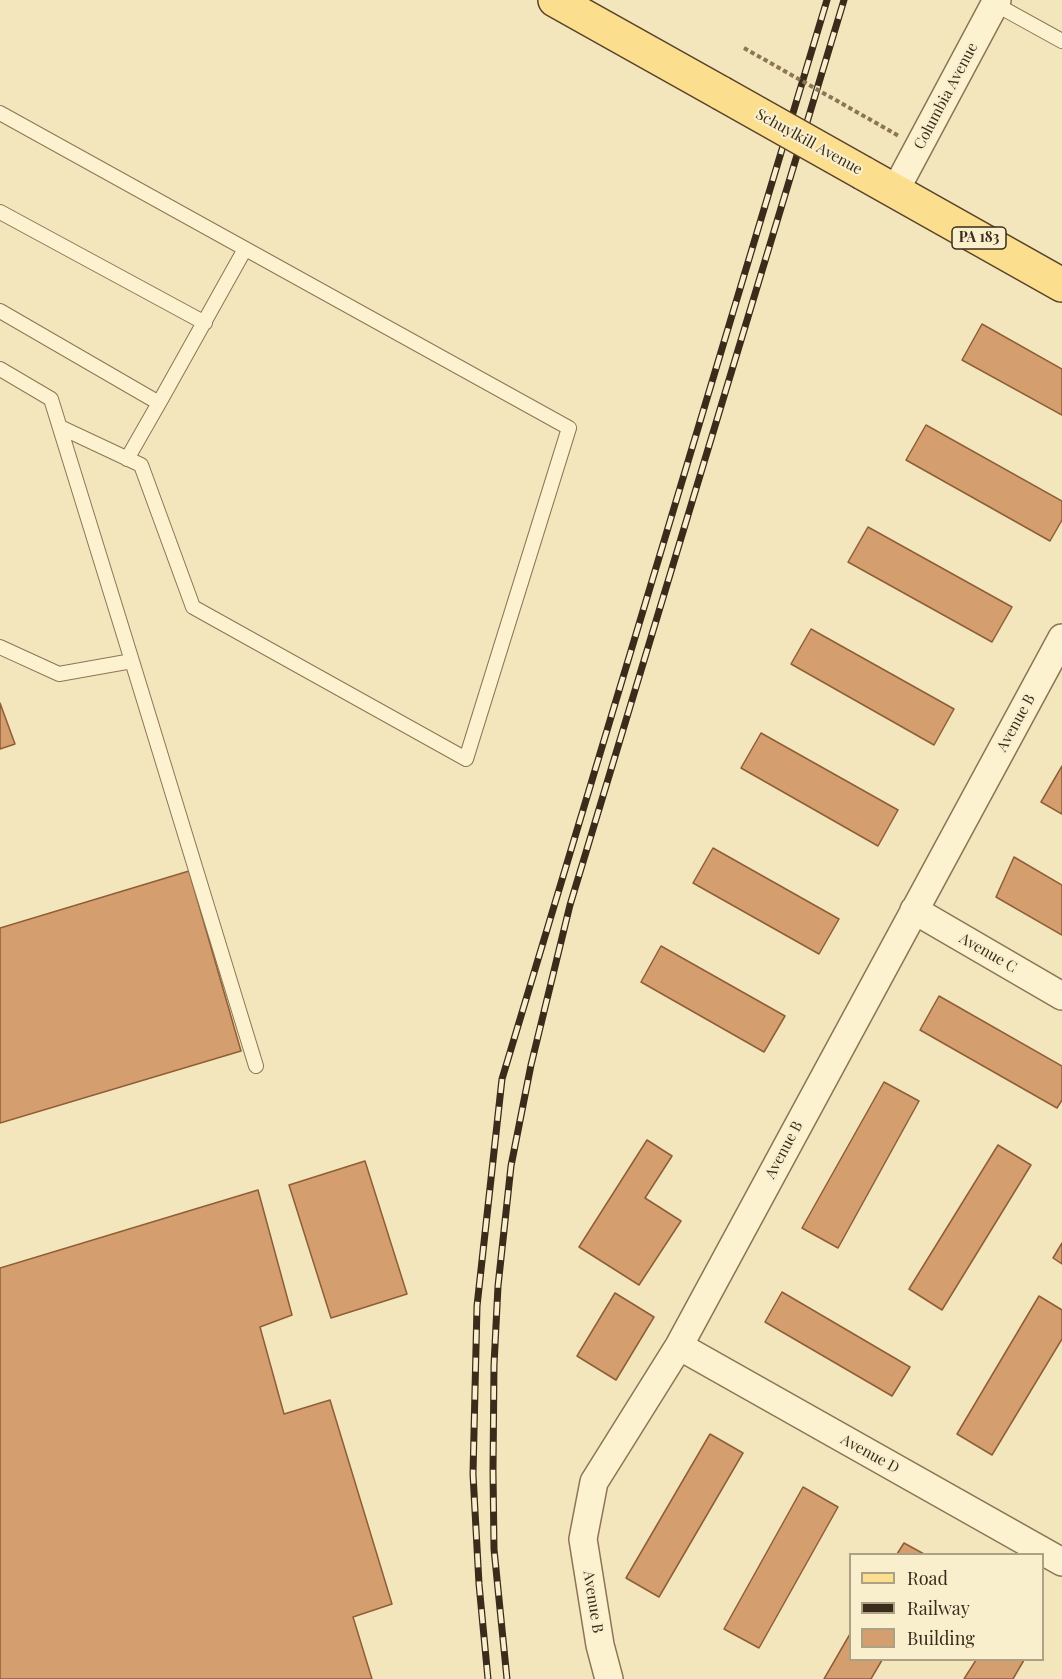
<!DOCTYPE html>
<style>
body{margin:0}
#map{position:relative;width:1062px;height:1679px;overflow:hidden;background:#f3e5bc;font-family:"Playfair Display",serif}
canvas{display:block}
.legend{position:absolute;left:849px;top:1553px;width:195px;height:108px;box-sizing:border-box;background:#f9efcd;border:2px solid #ada185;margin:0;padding:8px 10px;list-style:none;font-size:18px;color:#3a2b1a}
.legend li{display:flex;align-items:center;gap:12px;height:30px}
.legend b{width:30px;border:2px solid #ada185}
</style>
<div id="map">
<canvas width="1062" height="1679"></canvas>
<ul class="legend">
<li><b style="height:8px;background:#fbdf8f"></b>Road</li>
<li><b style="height:8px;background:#3a2b1a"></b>Railway</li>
<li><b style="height:16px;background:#d59e6e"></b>Building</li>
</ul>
</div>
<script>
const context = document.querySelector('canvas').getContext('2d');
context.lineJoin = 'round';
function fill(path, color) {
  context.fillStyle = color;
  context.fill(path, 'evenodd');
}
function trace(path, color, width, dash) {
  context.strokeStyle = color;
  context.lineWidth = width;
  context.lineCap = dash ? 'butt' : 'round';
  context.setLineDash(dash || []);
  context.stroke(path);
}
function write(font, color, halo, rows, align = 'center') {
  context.font = font + ' "Playfair Display",serif';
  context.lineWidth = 4.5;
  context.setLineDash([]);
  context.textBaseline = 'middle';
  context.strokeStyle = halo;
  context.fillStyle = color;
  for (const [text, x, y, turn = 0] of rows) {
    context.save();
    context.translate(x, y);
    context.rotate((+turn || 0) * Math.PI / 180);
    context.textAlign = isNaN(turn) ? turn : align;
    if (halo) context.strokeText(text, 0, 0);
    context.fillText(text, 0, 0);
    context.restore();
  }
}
const building = new Path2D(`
 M982,324L1062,369V415L962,360Z
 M926,425L1062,501V520L1050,541L906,460Z
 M868,527L1012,607L992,642L848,562Z
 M811,629L954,709L934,745L791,664Z
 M0,703L15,744L0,749Z
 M761,733L898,810L878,846L741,768Z
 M1062,766V814L1041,802Z
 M713,848L839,919L819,954L693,883Z
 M1014,857L1062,885V935L996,897Z
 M189,871L241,1051L0,1123V928Z
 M661,946L785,1016L764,1052L641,982Z
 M939,996L1062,1066V1100L1057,1108L920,1030Z
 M884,1082L919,1101L838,1248L802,1228Z
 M647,1140L672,1156L645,1198L681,1221L639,1285L579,1247Z
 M998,1145L1031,1165L942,1310L909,1289Z
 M365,1161L407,1294L331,1318L289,1185Z
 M258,1190L292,1315L260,1327L284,1414L330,1400L392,1604L353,1617L372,1679H0V1268Z
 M1062,1243V1264L1053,1258Z
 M782,1292L910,1367L892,1396L765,1322Z
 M615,1293L654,1317L616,1380L577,1356Z
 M1039,1296L1062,1310V1339L992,1455L957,1434Z
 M710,1434L743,1453L659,1597L626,1578Z
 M803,1487L838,1507L759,1648L724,1629Z
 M904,1543L924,1554H897Z
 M850,1634V1660H882L871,1679H824Z
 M976,1660H1024L1013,1679H964Z`);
const service = new Path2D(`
 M995,4L1062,41
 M0,113L569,428L466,759L193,607L141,465L60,427
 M0,212L205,323
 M0,311L159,403L127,459
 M0,369L51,399L132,661L59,674L0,647
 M159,403L245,249
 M132,661L256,1066`);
const minor = new Path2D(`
 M895,191L997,0
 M914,910L1062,996
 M679,1346L1062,1562
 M609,1679L600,1645L583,1539L594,1482L679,1346L1062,638`);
const primary = new Path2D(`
 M555,0L721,93
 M863,173L1062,285`);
const rail = new Path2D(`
 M488,1679L479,1584L473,1474L477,1306L502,1079L827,0
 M507,1679L494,1549L493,1471L494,1365L498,1286L511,1166L531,1065L570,905L844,0`);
const pathBridge = new Path2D(`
 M744,48L899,136`);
const primaryBridge = new Path2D(`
 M721,93L863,173`);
const shields = [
 [979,238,54]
];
const shieldNames = [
 ["PA 183",979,238]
];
const streetNames = [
 ["Columbia Avenue",946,96,-62],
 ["Schuylkill Avenue",809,142,29],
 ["Avenue B",1016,723,-61],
 ["Avenue C",988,953,30],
 ["Avenue B",784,1150,-62],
 ["Avenue D",870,1454,29],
 ["Avenue B",593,1602,81]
];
fill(building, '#d59e6e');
trace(building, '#8e5e37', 1.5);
trace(service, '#8c7554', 16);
trace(minor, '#8c7554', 30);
trace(primary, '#594229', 36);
trace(service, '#fcf2d0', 14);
trace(minor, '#fcf2d0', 27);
trace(primary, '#fbdf8f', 33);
trace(rail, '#3a2b1a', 7);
trace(rail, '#f9efcd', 4.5, [14]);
trace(primaryBridge, '#594229', 36, []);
trace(pathBridge, '#8c7554', 4, [4.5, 3]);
trace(primaryBridge, '#fbdf8f', 33);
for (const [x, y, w] of shields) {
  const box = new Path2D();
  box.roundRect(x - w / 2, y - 11, w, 22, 4.5);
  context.fillStyle = '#f9efcd';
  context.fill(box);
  trace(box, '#3a2b1a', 1.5);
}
write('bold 14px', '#3a2b1a', null, shieldNames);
write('15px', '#3a2b1a', '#f9efcd', streetNames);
</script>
